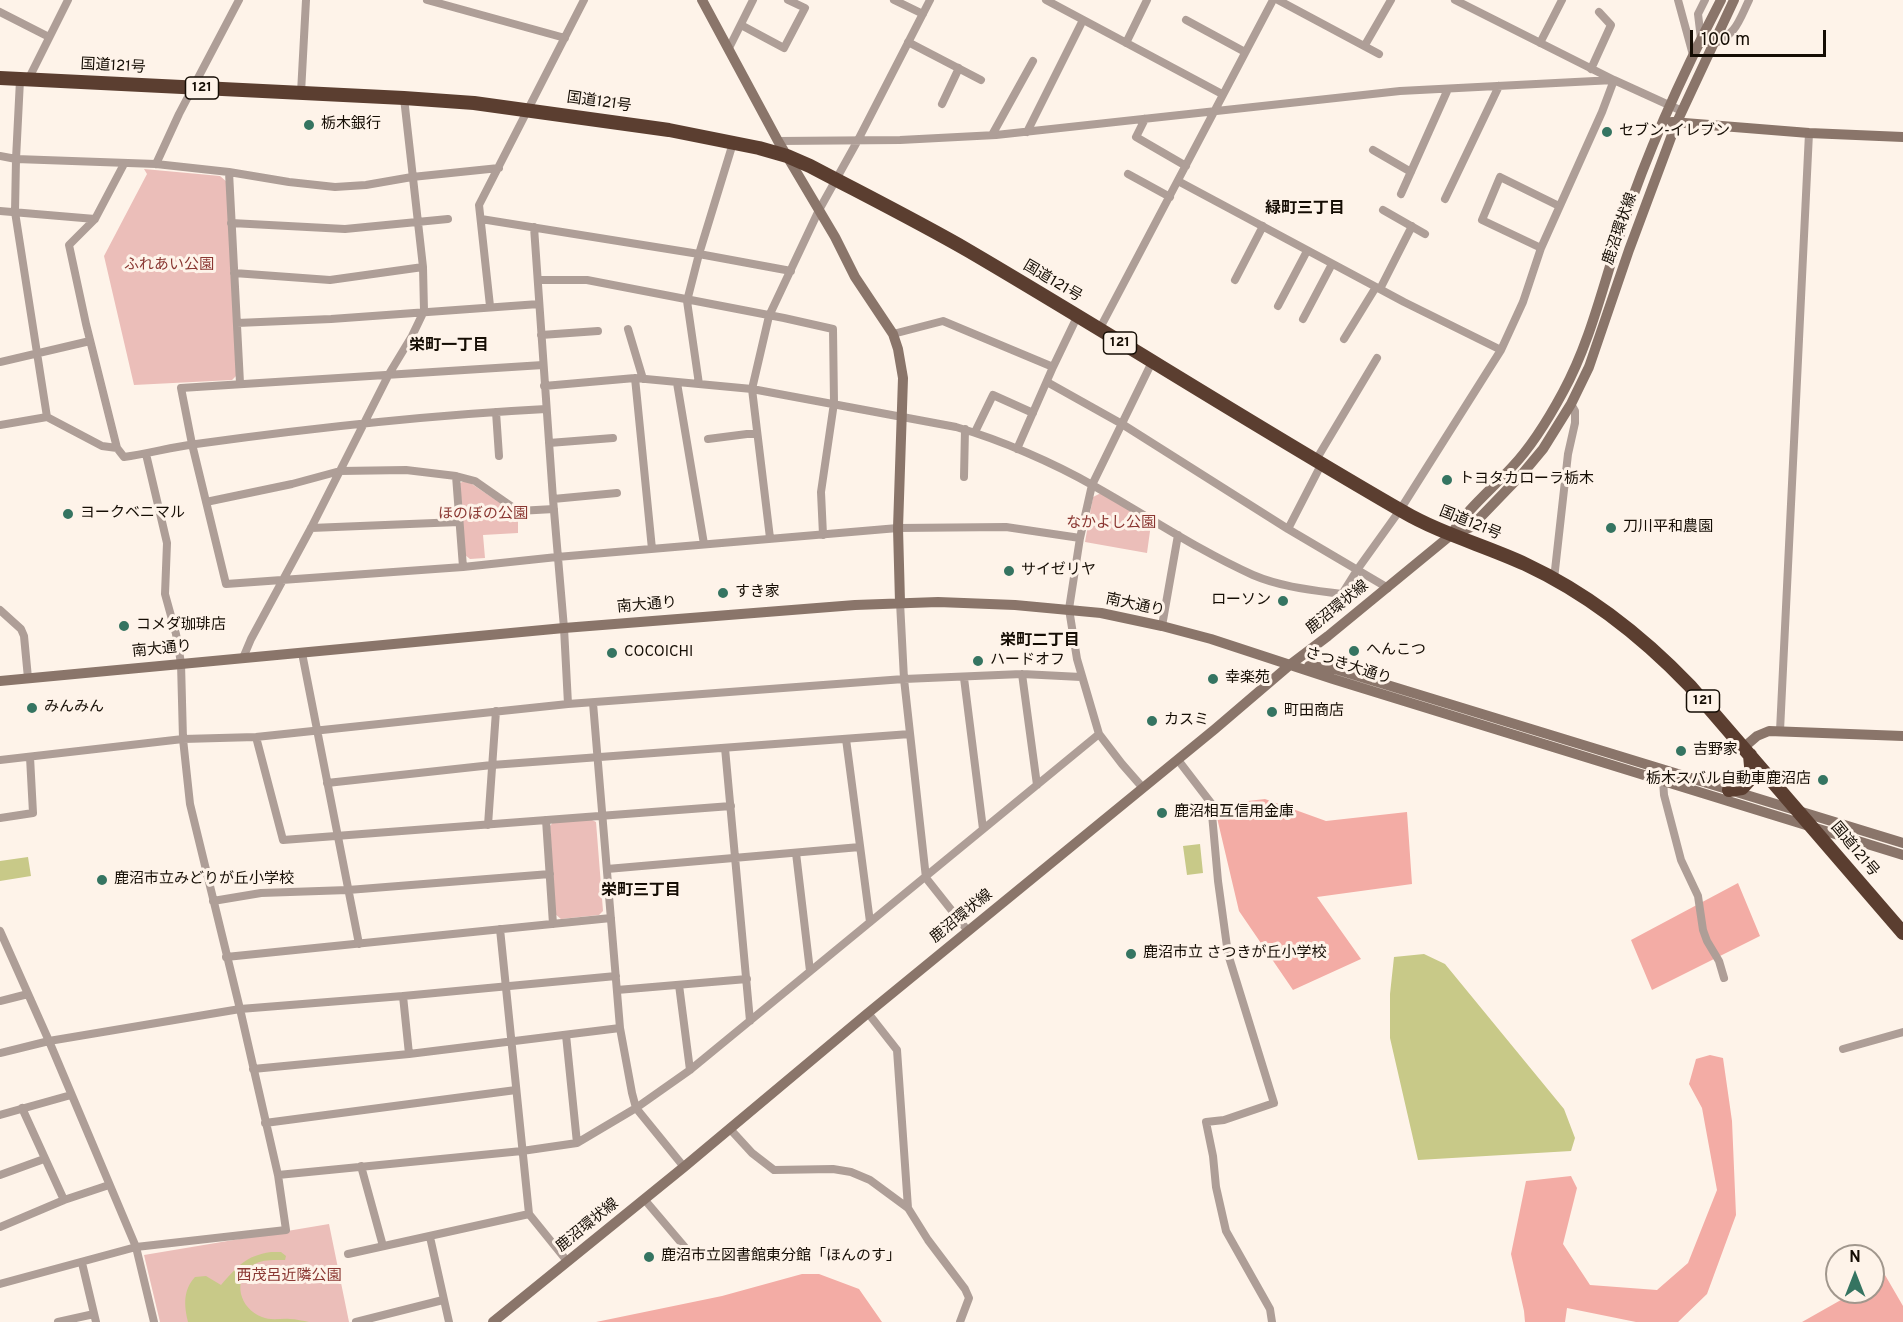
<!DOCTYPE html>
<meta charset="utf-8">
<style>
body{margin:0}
#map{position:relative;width:1903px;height:1322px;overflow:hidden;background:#fef3e9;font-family:Overpass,sans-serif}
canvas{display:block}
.north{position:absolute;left:1825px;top:1244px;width:60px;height:60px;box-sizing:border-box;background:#fef3e9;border:2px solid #a1978d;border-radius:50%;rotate:0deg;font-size:16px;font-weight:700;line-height:24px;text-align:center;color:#150d04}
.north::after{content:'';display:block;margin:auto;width:21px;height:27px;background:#357461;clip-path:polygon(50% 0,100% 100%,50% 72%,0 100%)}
.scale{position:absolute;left:1690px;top:30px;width:136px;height:27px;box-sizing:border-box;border:3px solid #150d04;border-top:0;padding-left:8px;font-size:18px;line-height:21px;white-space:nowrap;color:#150d04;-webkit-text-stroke:4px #fef3e9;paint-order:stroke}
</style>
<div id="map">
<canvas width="1903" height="1322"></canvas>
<div class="north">N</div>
<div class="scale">100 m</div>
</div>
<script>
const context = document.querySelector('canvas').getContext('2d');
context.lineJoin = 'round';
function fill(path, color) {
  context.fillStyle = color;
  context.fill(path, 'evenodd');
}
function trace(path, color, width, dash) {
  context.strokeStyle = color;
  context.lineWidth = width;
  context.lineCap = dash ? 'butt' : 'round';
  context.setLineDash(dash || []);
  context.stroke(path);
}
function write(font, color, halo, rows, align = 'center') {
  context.font = font + ' Overpass,"Noto Sans JP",sans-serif';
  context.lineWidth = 6;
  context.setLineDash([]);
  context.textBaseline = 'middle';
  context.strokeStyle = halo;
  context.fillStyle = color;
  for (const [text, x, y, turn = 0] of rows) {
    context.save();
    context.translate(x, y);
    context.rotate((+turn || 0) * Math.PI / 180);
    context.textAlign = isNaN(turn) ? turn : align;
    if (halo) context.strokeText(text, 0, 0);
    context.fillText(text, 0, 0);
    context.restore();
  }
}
const green = new Path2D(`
 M144,169L220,176L227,182L237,375L232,380L134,385L104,256L147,174Z
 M466,480L518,515V533L483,535L485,558L470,559L465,555L460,483Z
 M1101,493L1151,524L1147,553L1085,542L1093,497Z
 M590,819L596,822L603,911L599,915L561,919L555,914L550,826L554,821Z
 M329,1224L349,1322H160L144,1255Z`);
const forest = new Path2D(`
 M1265,799L1326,821L1407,812L1412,884L1317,897L1361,959L1293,990L1239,911L1214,805Z
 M1738,883L1760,936L1652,990L1631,940Z
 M1710,1055L1723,1058L1732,1121L1736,1215L1707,1294L1678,1322H1636L1567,1308L1565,1322H1525L1524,1311L1511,1254L1526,1181L1571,1176L1577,1188L1563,1244L1590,1285L1657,1290L1688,1263L1717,1190L1702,1108L1689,1084L1696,1059Z
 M802,1274H819L859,1289L882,1322H596L722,1296Z
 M1885,1275L1903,1306V1322H1802L1855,1292H1873V1282Z`);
const water = new Path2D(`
 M1200,844L1203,873L1187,875L1183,846Z
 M28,857L31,876L0,881V861Z
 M1424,954L1445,964L1564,1109L1575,1138L1571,1151L1418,1160L1390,1038V994L1394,957Z
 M271,1252H281L286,1256L285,1260C273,1260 263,1259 253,1265C231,1280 240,1309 262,1317C271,1321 281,1318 290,1319C296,1319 303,1321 309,1322H188C184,1305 183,1290 195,1277L206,1276L221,1285C238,1266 245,1256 271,1252Z`);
const street = new Path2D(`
 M427,0L565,38
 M894,0L923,14
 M1046,0L1222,94
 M1278,0L1379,54
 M1455,0L1614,80L1682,111
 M1678,0L1693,55
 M0,12L49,37
 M1186,20L1245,52
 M741,25L784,48L805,8L788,0
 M1701,39L1698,14L1705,0
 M908,42L981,80
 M1126,43L1147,0
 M1540,43L1562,0
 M1365,45L1391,0
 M1712,45C1737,33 1738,23 1749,0
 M729,48L753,0
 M1591,69L1611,25L1599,12
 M20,80L16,159L15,212L47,417
 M28,80L68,0
 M301,93L306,0
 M942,104L959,68
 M1145,119L1136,137L1186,166
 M1027,132L1083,20
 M992,135L1033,61
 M778,141L900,140L996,135L1400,91L1614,80
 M1373,150L1411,172
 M0,156L16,159L156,164L229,172L289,182L335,187L366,185L412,177L499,168
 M124,164L95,219L69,245L86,324L117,448L124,457C148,454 171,447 196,444C312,428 429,415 546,409
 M156,164L179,114L239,0
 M229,172L240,383
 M1128,174L1170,197
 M1178,181L1404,302L1501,350
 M1401,194L1448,89
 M1445,199L1499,86
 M1383,210L1425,234
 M0,211L95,219
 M481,219L699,254L791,271
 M231,223L345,229L448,219
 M534,227L553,499L564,628L568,704
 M1541,248L1482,220L1500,177L1559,206
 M234,273L330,280L423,267
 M538,280H587L784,318L833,329L834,403L821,492L823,535
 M1235,280L1263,226
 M1380,289L1412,226
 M490,306L479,205L584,0
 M1278,306L1307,251
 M1303,319L1332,264
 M237,323L331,319L539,304
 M628,329L643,379
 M1099,330L1273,0
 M893,334L943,321L1053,367
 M541,335L598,331
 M1344,339L1376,287
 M0,362L90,341
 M543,365L181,388L192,444L226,584L463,567L557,557L898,528L1006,527L1080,538
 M635,378L652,549
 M1047,382L1122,424L1288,529L1388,588
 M677,383L704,544
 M699,384L687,301L699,254L733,143
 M544,386L635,378L752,389L956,427C1001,440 1054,463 1094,486C1146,515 1199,551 1253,575C1281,587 1312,590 1342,594L1357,570L1400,510L1501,350L1523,302L1541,248L1602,112L1614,80
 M496,412L499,456
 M0,425L47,417L102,446L117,448
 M975,432L993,395L1033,413
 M708,439L747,434H757
 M549,443L613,438
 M1017,449L1053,367L1077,317
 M1316,460L1377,358
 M456,476L463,567
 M964,477L965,429
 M553,499L617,493
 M206,502L292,484L340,471L406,470L456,476L475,481L518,511L554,509
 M311,528L459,522
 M1288,529L1322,463
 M770,538L752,389L769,316L819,210L858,140L930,0
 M1554,579L1568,454L1575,423V411L1571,404
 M900,602L904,679L926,878L968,931
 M0,610L21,629L24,636L28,678
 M1162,626L1178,535
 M302,653L359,944
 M243,658L251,639L311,528L389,374L412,336L424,311L423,267L404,98
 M1022,674L1037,785
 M964,678L983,829
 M593,703L620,1028L632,1093L636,1108L684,1167
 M1780,731L1809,133
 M256,737L283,840L731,806
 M846,739L870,922
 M725,748L750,1021
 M0,760L183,739L256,737L568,704L904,679L1022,674L1081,677
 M1178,760L1211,803L1218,881L1228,954L1274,1103L1224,1120L1206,1122L1213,1156L1216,1187L1226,1231L1270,1309L1272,1322
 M1663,781L1664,795L1681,860L1698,896L1703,930L1707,941L1719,961L1724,978
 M327,783L492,765L910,734
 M1143,788L1122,764L1099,734L1077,659L1069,609L1080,538L1092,485L1152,362
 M0,818L33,813L30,757
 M546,820L553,924
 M488,825L496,711
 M796,853L810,971
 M607,869L860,847
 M213,901L261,893L348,890L550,874
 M500,929L529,1214L567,1261
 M0,931L49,1041L136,1247L154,1322
 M226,957L611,918
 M679,985L690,1070
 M617,990L747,979
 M403,996L409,1054
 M0,1001L28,994
 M868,1013L897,1050L908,1208
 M566,1035L577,1143
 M1843,1049L1903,1032
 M0,1053L49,1041L240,1009L403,996L616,976
 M253,1069L409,1054L620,1028
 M22,1108L64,1200
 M0,1115L71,1095
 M265,1123L516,1090
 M730,1129L752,1153L774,1170L833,1169L851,1172L870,1180L908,1208L928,1240L965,1289L969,1298L960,1322
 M361,1166L383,1246
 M0,1175L44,1159
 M278,1175L522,1151L577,1143L636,1108L690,1070L1099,734
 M644,1199L689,1252
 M0,1227L64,1200L109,1185
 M430,1237L449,1322
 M348,1254L529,1214
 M82,1263L96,1322
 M0,1284L136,1247L286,1230L278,1175L240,1009L190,804L183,739L181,663L176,634L165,594L167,543L146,454
 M58,1322L94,1314
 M356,1322L443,1300`);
const secondary = new Path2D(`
 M702,0L778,141L835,237L855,277L893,334L898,349L903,378L898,528L900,602
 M1672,122L1809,133L1903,137
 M1451,535L1471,527L1523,473L1543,449L1571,404L1589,367L1629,250L1676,124L1734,0
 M1309,666L1335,669L1903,843
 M0,681L564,628L855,605L938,602L1015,605L1101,613L1162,626L1211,639L1333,679L1903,855
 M1743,748L1757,736L1769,731L1903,736
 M493,1322L684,1167L868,1013L1215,729L1291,664L1328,636L1451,535C1467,509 1491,490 1512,467C1532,446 1549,418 1563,392C1591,341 1604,281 1623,225C1649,147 1683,73 1721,0`);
const highway = new Path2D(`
 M0,78L404,98L474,103L669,130L759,148L787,156L810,166C863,194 917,221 969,251C1114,336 1256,427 1402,511C1441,534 1484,545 1525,564C1587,593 1643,637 1690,686L1903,933
 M1729,790L1742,788L1752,777L1750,755`);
const markers = [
 [309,125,6,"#357461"],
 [1607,132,6,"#357461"],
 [1447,480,6,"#357461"],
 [68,514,6,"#357461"],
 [1611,528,6,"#357461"],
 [1009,571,6,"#357461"],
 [723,593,6,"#357461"],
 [1283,601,6,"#357461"],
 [124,626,6,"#357461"],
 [1354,651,6,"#357461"],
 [612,653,6,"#357461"],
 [978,661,6,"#357461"],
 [1213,679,6,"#357461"],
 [32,708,6,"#357461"],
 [1272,712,6,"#357461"],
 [1152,721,6,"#357461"],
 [1681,751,6,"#357461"],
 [1823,780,6,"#357461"],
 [1162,813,6,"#357461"],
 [102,880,6,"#357461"],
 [1131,954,6,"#357461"],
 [649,1257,6,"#357461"]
];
const shields = [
 [202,88,33],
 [1120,343,33],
 [1703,701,33]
];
const shieldNames = [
 ["121",202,88],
 ["121",1120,343],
 ["121",1703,701]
];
const streetNames = [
 ["国道121号",113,67,3],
 ["国道121号",599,103,8],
 ["鹿沼環状線",1621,229,-71],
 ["国道121号",1052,282,31],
 ["国道121号",1470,524,22],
 ["南大通り",647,606,-5],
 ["南大通り",1135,606,12],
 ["鹿沼環状線",1338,608,-39],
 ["南大通り",162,650,-6],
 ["さつき大通り",1348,667,18],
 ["国道121号",1854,850,50],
 ["鹿沼環状線",962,917,-39],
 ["鹿沼環状線",588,1226,-39]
];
const poiNames = [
 ["栃木銀行",321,125],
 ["セブン-イレブン",1619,132],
 ["トヨタカローラ栃木",1459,480],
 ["ヨークベニマル",80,514],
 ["刀川平和農園",1623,528],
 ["サイゼリヤ",1021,571],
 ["すき家",735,593],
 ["ローソン",1271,601,"right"],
 ["コメダ珈琲店",136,626],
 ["へんこつ",1366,651],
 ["COCOICHI",624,653],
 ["ハードオフ",990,661],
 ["幸楽苑",1225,679],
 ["みんみん",44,708],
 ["町田商店",1284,712],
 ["カスミ",1164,721],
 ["吉野家",1693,751],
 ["栃木スバル自動車鹿沼店",1811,780,"right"],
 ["鹿沼相互信用金庫",1174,813],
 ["鹿沼市立みどりが丘小学校",114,880],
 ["鹿沼市立 さつきが丘小学校",1143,954],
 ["鹿沼市立図書館東分館「ほんのす」",661,1257]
];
const parkNames = [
 ["ふれあい公園",169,266],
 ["ほのぼの公園",483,515],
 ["なかよし公園",1111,524],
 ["西茂呂近隣公園",289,1277]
];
const neighbourhoodNames = [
 ["緑町三丁目",1305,210],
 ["栄町一丁目",449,347],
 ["栄町二丁目",1040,642],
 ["栄町三丁目",641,892]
];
fill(green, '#ebbeb9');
fill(forest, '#f3aca5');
fill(water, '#c8c988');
trace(street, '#ae9e97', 8);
trace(secondary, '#8a756a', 10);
trace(highway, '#5b3e30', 14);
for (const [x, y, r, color] of markers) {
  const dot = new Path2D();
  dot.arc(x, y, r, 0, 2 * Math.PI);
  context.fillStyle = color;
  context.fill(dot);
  trace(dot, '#fef3e9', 2);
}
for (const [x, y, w] of shields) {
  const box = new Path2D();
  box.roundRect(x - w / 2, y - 11, w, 22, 4.5);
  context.fillStyle = '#fef3e9';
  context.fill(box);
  trace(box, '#150d04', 1.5);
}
write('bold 14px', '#150d04', null, shieldNames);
write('15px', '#150d04', '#fef3e9', streetNames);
write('15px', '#150d04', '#fef3e9', poiNames, 'left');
write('15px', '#8a3732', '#fef3e9', parkNames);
write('bold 16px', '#150d04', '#fef3e9', neighbourhoodNames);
</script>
